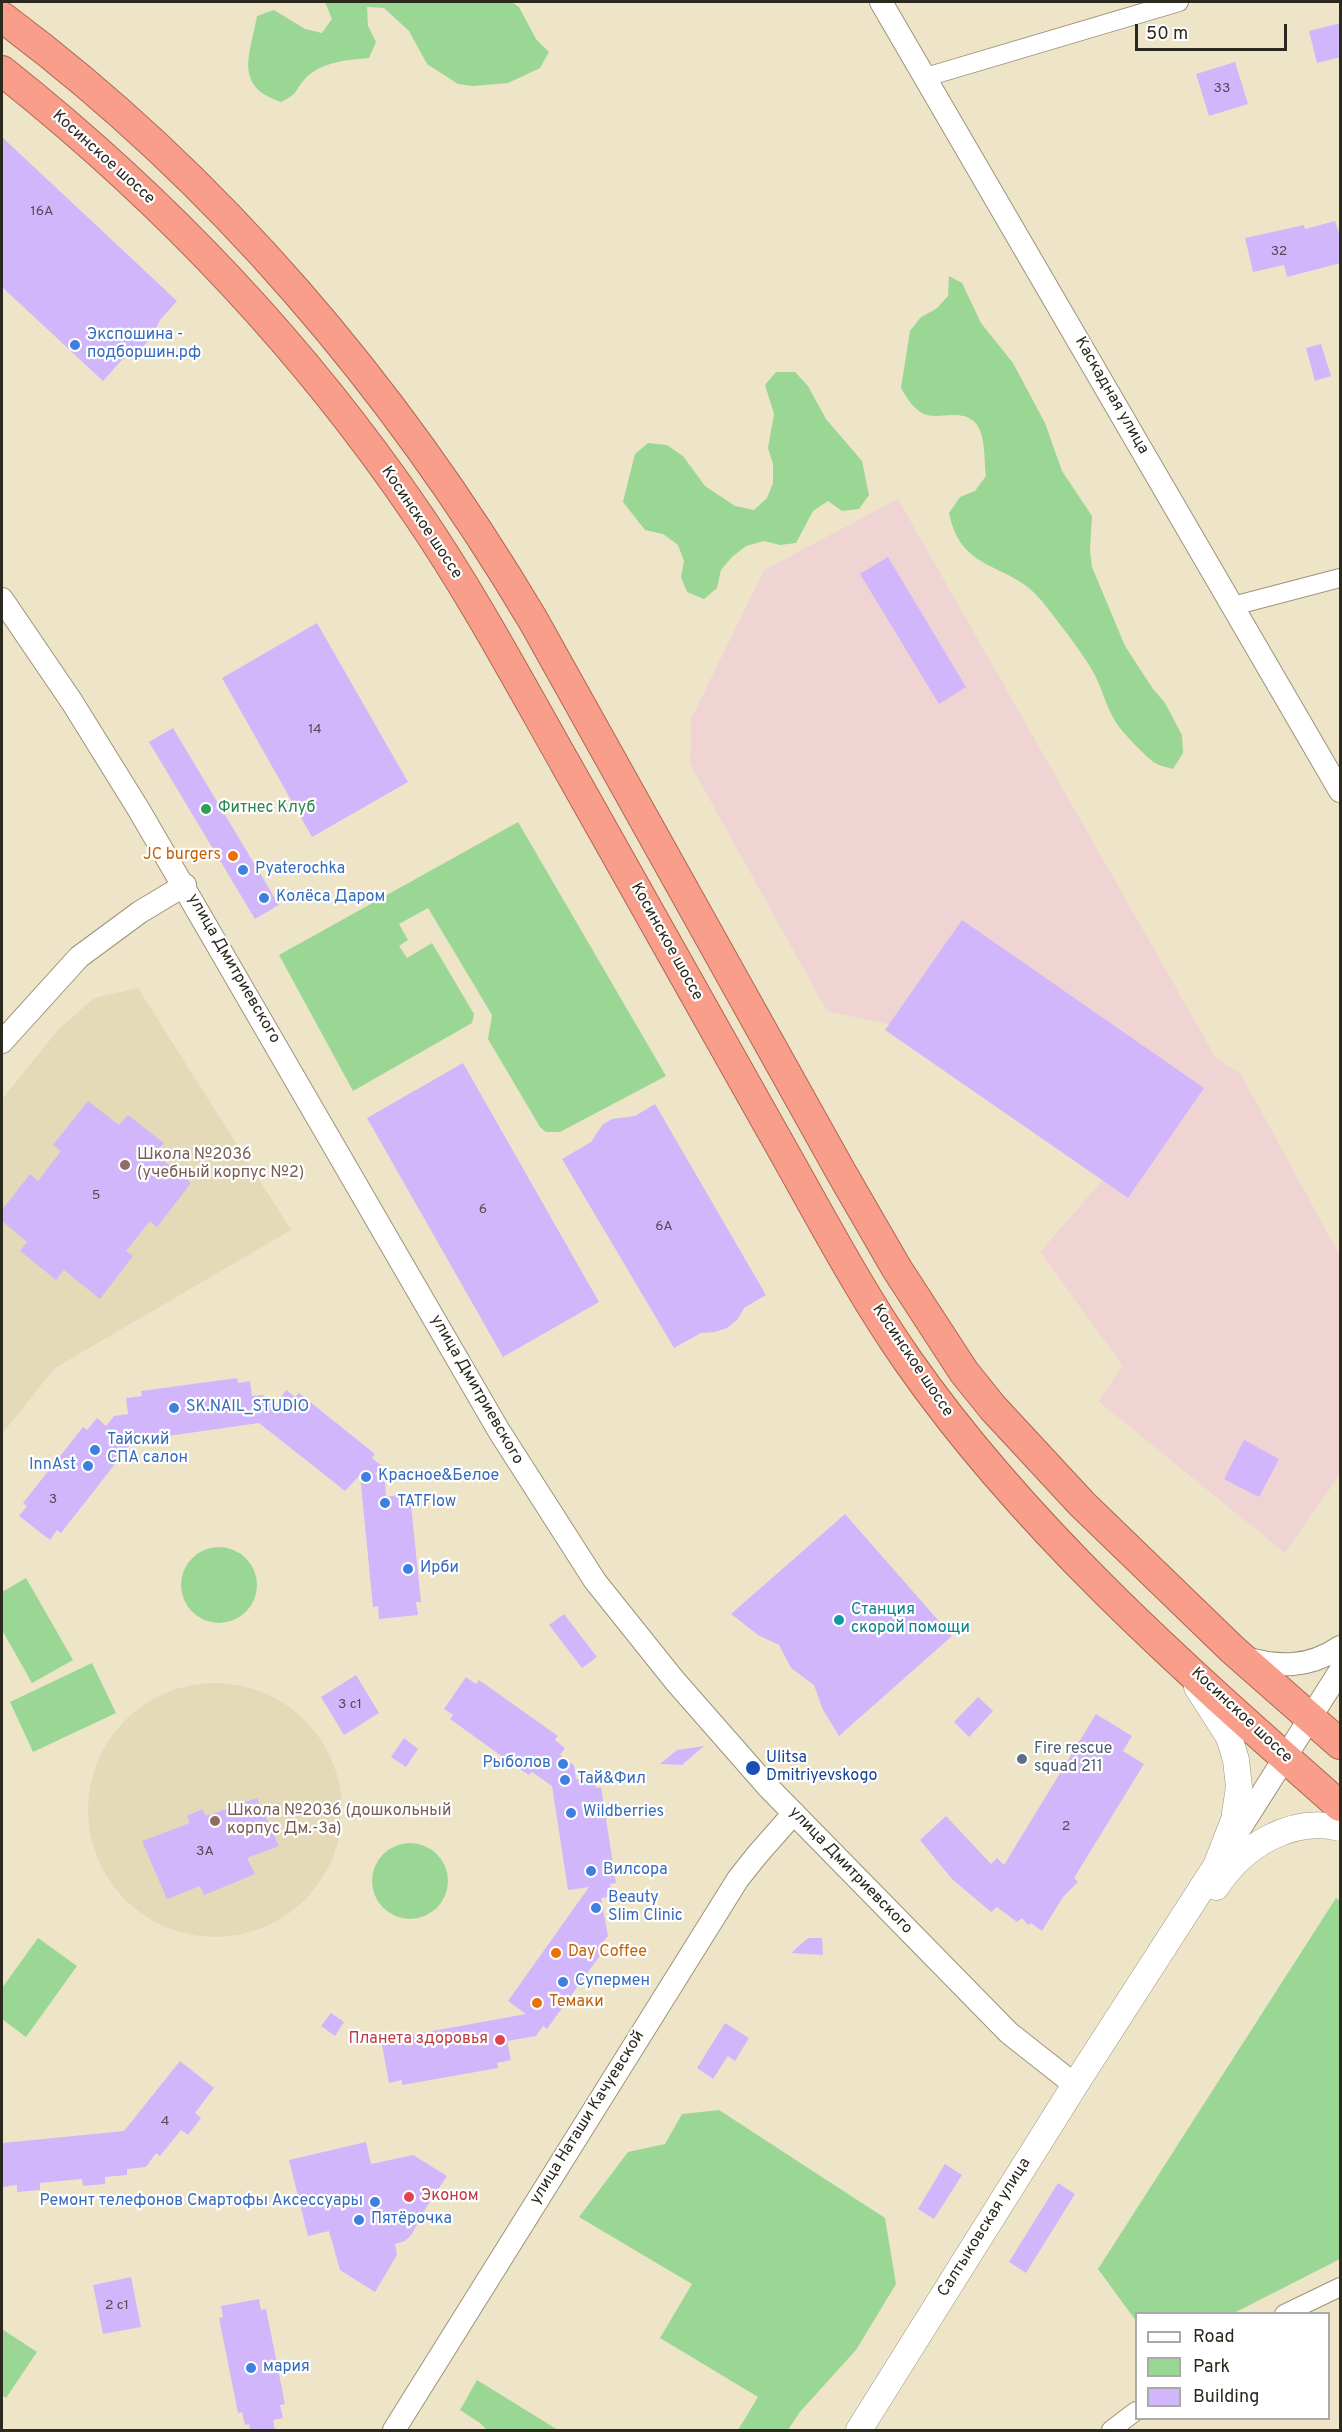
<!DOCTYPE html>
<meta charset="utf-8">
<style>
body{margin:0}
#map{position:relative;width:1342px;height:2432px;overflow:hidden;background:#eee5c9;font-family:Overpass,sans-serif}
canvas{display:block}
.frame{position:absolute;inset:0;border:3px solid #2b281d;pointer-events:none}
.legend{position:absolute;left:1135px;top:2312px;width:195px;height:108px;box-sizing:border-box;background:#fff;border:2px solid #aaa9a5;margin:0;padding:8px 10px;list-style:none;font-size:18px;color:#2b281d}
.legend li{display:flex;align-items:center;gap:12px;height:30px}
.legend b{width:30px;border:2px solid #aaa9a5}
.scale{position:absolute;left:1135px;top:24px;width:152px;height:27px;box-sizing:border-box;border:3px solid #2b281d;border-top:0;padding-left:8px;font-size:18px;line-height:21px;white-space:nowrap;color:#2b281d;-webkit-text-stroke:4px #fff;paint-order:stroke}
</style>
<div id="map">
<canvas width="1342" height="2432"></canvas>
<div class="frame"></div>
<ul class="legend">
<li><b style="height:8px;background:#fff"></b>Road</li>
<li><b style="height:16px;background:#9ad794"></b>Park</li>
<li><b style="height:16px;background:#d1b6fc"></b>Building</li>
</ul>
<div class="scale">50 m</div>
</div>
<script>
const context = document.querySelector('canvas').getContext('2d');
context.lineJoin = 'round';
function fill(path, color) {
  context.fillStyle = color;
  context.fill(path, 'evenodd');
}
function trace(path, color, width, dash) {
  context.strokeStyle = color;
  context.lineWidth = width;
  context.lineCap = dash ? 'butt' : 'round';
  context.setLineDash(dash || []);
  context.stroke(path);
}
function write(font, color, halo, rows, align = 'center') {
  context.font = font + ' Overpass,sans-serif';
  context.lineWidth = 4.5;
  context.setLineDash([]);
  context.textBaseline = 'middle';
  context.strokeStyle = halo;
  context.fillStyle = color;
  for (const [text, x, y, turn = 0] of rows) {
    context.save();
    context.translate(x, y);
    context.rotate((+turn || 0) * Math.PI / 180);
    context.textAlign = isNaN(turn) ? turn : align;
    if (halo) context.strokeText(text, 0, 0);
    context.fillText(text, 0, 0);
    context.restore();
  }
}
const industrial = new Path2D(`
 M898,499L1216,1058L1241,1074L1340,1256V1474L1285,1553L1098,1401L1123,1366L1040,1252L1108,1174L892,1025L827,1011L690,764L691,719L764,570Z`);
const built = new Path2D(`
 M138,988L291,1230L55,1368L2,1434V1099L58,1030L94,998Z
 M88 1810a127 127 0 1 1 254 0a127 127 0 1 1-254 0Z`);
const green = new Path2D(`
 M325,2H512L519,7L536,39L549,52L540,68L508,83L473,86L458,84L427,64L409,31L396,19L384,8L367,7L368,26L376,42L369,58C347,60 319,62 304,80C293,93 299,93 281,102C233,86 250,55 257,16L274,10L305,29L322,33L332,19Z
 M949,276L962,283L981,323L1013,363L1045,423L1062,471L1092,516L1090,550L1092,567L1125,646L1153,689L1165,703L1182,735L1183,753L1173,769C1167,767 1160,766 1155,763C1146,757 1123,733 1117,724C1106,708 1102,687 1092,670C1077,645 1059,623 1041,600C1009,561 961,574 949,513L960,497L975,491L986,476C984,461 986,438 977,425C964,408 943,419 927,415C915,412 907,398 901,388L910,331L921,317L936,309L948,296Z
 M776,372H795L808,386L826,419L862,461L869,495L859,509L842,511L828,501L813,511L796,543L780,545L764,541L746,546L732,557L721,570L717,588L704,599L687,592L681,577L684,561L678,545L663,534L645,530L623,502L635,454L648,443L667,445L683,456L705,486L735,506L754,510L767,498L773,483V464L768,448L774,414L765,385Z
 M518,822L666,1076L560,1132H546L540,1127L488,1039L492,1015L428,908L399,924L408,940L399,946L407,958L432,943L474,1014L472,1023L353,1091L279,955Z
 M181 1585a38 38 0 1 1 76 0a38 38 0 1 1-76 0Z
 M26,1578L73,1660L32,1683L2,1630V1592Z
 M92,1663L116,1713L33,1752L10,1702Z
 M372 1881a38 38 0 1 1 76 0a38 38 0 1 1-76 0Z
 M1336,1898L1340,1901V2259L1234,2313L1136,2314V2321L1098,2269Z
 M38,1938L77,1966L26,2037L2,2019V1988Z
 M719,2110L885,2218L896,2284L856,2350L799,2413L788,2430H738L758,2397L660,2338L692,2284L579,2217L628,2152L665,2144L682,2114Z
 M2,2329L37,2352L6,2398L2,2395Z
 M477,2380L558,2430H487L480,2423L460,2410Z`);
const building = new Path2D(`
 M1341,23V57L1317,63L1309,31Z
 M1235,62L1248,104L1209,116L1196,74Z
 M2,137L177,301L160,320L152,337L139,351L122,360L103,381L2,287Z
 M1335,221L1341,239V263L1287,277L1284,265L1253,272L1245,238L1304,225L1305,229Z
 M1321,344L1331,376L1315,381L1306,348Z
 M888,557L966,687L939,704L860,574Z
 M317,623L408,782L312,837L222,678Z
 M173,728L279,905L255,919L149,742Z
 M962,920L1204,1088L1128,1198L885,1030Z
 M463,1063L599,1302L503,1357L367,1118Z
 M88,1101L119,1125L128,1115L164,1143L155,1154L191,1183L157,1227L150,1221L126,1251L133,1256L100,1299L64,1270L56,1280L20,1251L27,1242L2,1221V1210L30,1174L38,1181L61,1151L53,1145Z
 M655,1104L766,1295L744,1308L738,1319L727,1328L715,1332L701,1333L674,1348L562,1159L591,1142L603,1124L612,1119L635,1116Z
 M237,1378L238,1383L250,1381L252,1396L263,1395L276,1405L286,1390L295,1397L299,1393L375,1454L372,1458L382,1466L375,1474L385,1482L386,1497L404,1494L405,1506L411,1505L421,1602H416L418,1615L379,1619L378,1606L373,1607L360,1475L345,1491L259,1423L133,1441L61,1533L57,1530L50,1540L19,1516L27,1506L23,1503L83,1427L87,1430L97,1418L106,1426L114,1416L128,1414L126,1398L142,1396L141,1391Z
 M1244,1440L1279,1459L1259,1497L1224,1479Z
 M845,1514L952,1636L839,1736L823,1710L814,1685L791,1668L779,1645L758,1635L731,1614Z
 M564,1614L597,1657L582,1668L549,1625Z
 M356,1675L379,1713L344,1735L321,1697Z
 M466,1677L476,1684L479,1680L558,1736L555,1740L565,1748L560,1755L574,1765L576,1779L594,1777L596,1788L601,1787L616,1883L610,1884L613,1896L601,1898L608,1936L599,1947L604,1950L547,2029L543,2026L536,2036L507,2041L511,2060L497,2063L498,2068L402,2085V2080L389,2083L382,2045L395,2042L394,2038L526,2014L508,2001L589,1887L568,1890L552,1786L532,1772L529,1775L514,1765L450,1719L453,1715L444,1709Z
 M978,1697L993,1711L969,1737L954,1722Z
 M1096,1714L1132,1736L1123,1751L1144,1764L1074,1878L1078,1882L1063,1897L1042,1931L1031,1923L1028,1925L1022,1918L1017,1922L997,1907L991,1912L952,1879L920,1840L946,1816L991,1864L997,1858L1004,1865Z
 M404,1738L418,1749L406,1767L391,1757Z
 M704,1746L682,1765L660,1764L677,1750Z
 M257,1798L279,1846L247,1858L255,1874L204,1895L200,1886L167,1899L142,1841L190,1823L187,1816L202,1809L206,1816Z
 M808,1938H822L823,1955L791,1953Z
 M331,2013L344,2022L335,2036L321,2026Z
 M725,2023L749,2038L735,2061L728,2056L713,2079L697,2068Z
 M180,2061L214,2088L195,2113L201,2118L188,2135L181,2130L160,2156L156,2153L146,2167L127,2169V2175L105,2177V2184L83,2186L82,2179L40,2183V2190L17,2192V2185L2,2187V2143L124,2131Z
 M366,2142L371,2164L413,2155L447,2176L422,2214L412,2234L405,2241L395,2244L397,2255L375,2292L340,2270L329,2231L308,2236L289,2160Z
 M945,2164L962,2175L934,2219L918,2209Z
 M1058,2183L1075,2194L1026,2273L1009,2262Z
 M131,2277L141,2327L103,2334L93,2285Z
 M259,2299L261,2310L266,2309L285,2404L280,2405L283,2418L273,2420L275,2430H250L249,2424L245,2425L242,2412L238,2413L219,2318L223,2317L221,2306Z`);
const minor = new Path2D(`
 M926,77L1179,2
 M1233,606L1340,578
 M1284,2314L1340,2287
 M1111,2430L1136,2411`);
const tertiary = new Path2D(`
 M881,2L1340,791
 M2,599L72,702L139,810L499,1431L595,1581L675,1681L768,1787L1009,2033L1075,2085
 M2,1042L79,957L140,912L185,885
 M1242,1657C1279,1668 1309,1668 1340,1647
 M1230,1844L1340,1671
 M394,2430L738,1879L757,1855L794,1813`);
const secondary = new Path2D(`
 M1216,1887C1243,1846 1291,1816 1340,1828
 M859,2430L1075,2085L1216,1866L1234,1820L1239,1787L1236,1760L1229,1737L1197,1687`);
const trunk = new Path2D(`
 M2,17C218,178 395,388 533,620L841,1172L897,1269L964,1372L993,1408L1082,1504L1233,1650L1340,1744
 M2,71C162,198 303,346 418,515C472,594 518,680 565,763C634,886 704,1008 772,1131C816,1208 857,1288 908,1361C1026,1530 1186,1670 1340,1806`);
const markers = [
 [75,345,6,"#3f7fe0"],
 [206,809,6,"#2e9e5b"],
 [233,856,6,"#e8710a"],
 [243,870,6,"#3f7fe0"],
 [264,898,6,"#3f7fe0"],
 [125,1165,6,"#8d6e63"],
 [174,1408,6,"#3f7fe0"],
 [95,1450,6,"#3f7fe0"],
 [88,1466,6,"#3f7fe0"],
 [366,1477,6,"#3f7fe0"],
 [385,1503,6,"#3f7fe0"],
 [408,1569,6,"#3f7fe0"],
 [839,1620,6,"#0f9aa8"],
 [1022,1759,6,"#5c6f8a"],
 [563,1764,6,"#3f7fe0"],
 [753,1768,8,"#1a4fb4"],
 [565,1780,6,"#3f7fe0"],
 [571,1813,6,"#3f7fe0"],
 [215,1821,6,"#8d6e63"],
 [591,1871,6,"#3f7fe0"],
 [596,1908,6,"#3f7fe0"],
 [556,1953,6,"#e8710a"],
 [563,1982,6,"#3f7fe0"],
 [537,2003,6,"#e8710a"],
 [500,2040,6,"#e0444e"],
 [409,2197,6,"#e0444e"],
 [375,2202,6,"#3f7fe0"],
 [359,2220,6,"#3f7fe0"],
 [251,2368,6,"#3f7fe0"]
];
const numberNames = [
 ["33",1222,89],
 ["16А",42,212],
 ["32",1279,252],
 ["14",315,730],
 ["5",96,1196],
 ["6",483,1210],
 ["6А",664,1227],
 ["3",53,1500],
 ["3 с1",350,1705],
 ["2",1066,1827],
 ["3А",205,1852],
 ["4",165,2122],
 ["2 с1",117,2306]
];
const streetNames = [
 ["Косинское шоссе",103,158,42],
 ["Каскадная улица",1111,396,60],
 ["Косинское шоссе",421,523,56],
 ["Косинское шоссе",666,942,61],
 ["улица Дмитриевского",233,969,60],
 ["Косинское шоссе",912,1361,56],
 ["улица Дмитриевского",476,1390,60],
 ["Косинское шоссе",1241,1716,43],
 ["улица Дмитриевского",850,1871,46],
 ["улица Наташи Качуевской",588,2118,-58],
 ["Салтыковская улица",985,2228,-58]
];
const shopNames = [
 ["Экспошина -",87,336],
 ["подборшин.рф",87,354],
 ["Pyaterochka",255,870],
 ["Колёса Даром",276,898],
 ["SK.NAIL_STUDIO",186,1408],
 ["Тайский",107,1441],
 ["СПА салон",107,1459],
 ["InnAst",76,1466,"right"],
 ["Красное&Белое",378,1477],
 ["TATFlow",397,1503],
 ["Ирби",420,1569],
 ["Рыболов",551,1764,"right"],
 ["Тай&Фил",577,1780],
 ["Wildberries",583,1813],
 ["Вилсора",603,1871],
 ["Beauty",608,1899],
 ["Slim Clinic",608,1917],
 ["Супермен",575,1982],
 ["Ремонт телефонов Смартофы Аксессуары",363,2202,"right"],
 ["Пятёрочка",371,2220],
 ["мария",263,2368]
];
const leisureNames = [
 ["Фитнес Клуб",218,809]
];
const foodNames = [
 ["JC burgers",221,856,"right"],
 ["Day Coffee",568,1953],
 ["Темаки",549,2003]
];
const educationNames = [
 ["Школа №2036",137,1156],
 ["(учебный корпус №2)",137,1174],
 ["Школа №2036 (дошкольный",227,1812],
 ["корпус Дм.-3а)",227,1830]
];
const cultureNames = [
 ["Станция",851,1611],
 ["скорой помощи",851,1629]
];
const serviceNames = [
 ["Fire rescue",1034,1750],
 ["squad 211",1034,1768]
];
const transitNames = [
 ["Ulitsa",766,1759],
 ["Dmitriyevskogo",766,1777]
];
const healthNames = [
 ["Планета здоровья",488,2040],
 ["Эконом",421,2197,"left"]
];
fill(industrial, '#efd4d3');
fill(built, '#e5dab7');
fill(green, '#9ad794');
fill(building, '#d1b6fc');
trace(minor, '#9c9379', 20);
trace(tertiary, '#9c9379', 24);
trace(secondary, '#9c9379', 27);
trace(trunk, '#b06550', 32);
trace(minor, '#fff', 18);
trace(tertiary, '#fff', 22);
trace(secondary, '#fff', 26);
trace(trunk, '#f89e8a', 30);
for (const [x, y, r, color] of markers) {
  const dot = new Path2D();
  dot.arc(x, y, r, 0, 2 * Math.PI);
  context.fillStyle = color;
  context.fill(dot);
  trace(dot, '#fff', 2);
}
write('14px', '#544c55', null, numberNames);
write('16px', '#2b281d', '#fff', streetNames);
write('16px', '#366cbe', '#fff', shopNames, 'left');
write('16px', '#27864d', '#fff', leisureNames, 'left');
write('16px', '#c56008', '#fff', foodNames, 'left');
write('16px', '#785e54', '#fff', educationNames, 'left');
write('16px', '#0d838f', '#fff', cultureNames, 'left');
write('16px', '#4e5e75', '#fff', serviceNames, 'left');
write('16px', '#164399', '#fff', transitNames, 'left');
write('16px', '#be3a42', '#fff', healthNames, 'right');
</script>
